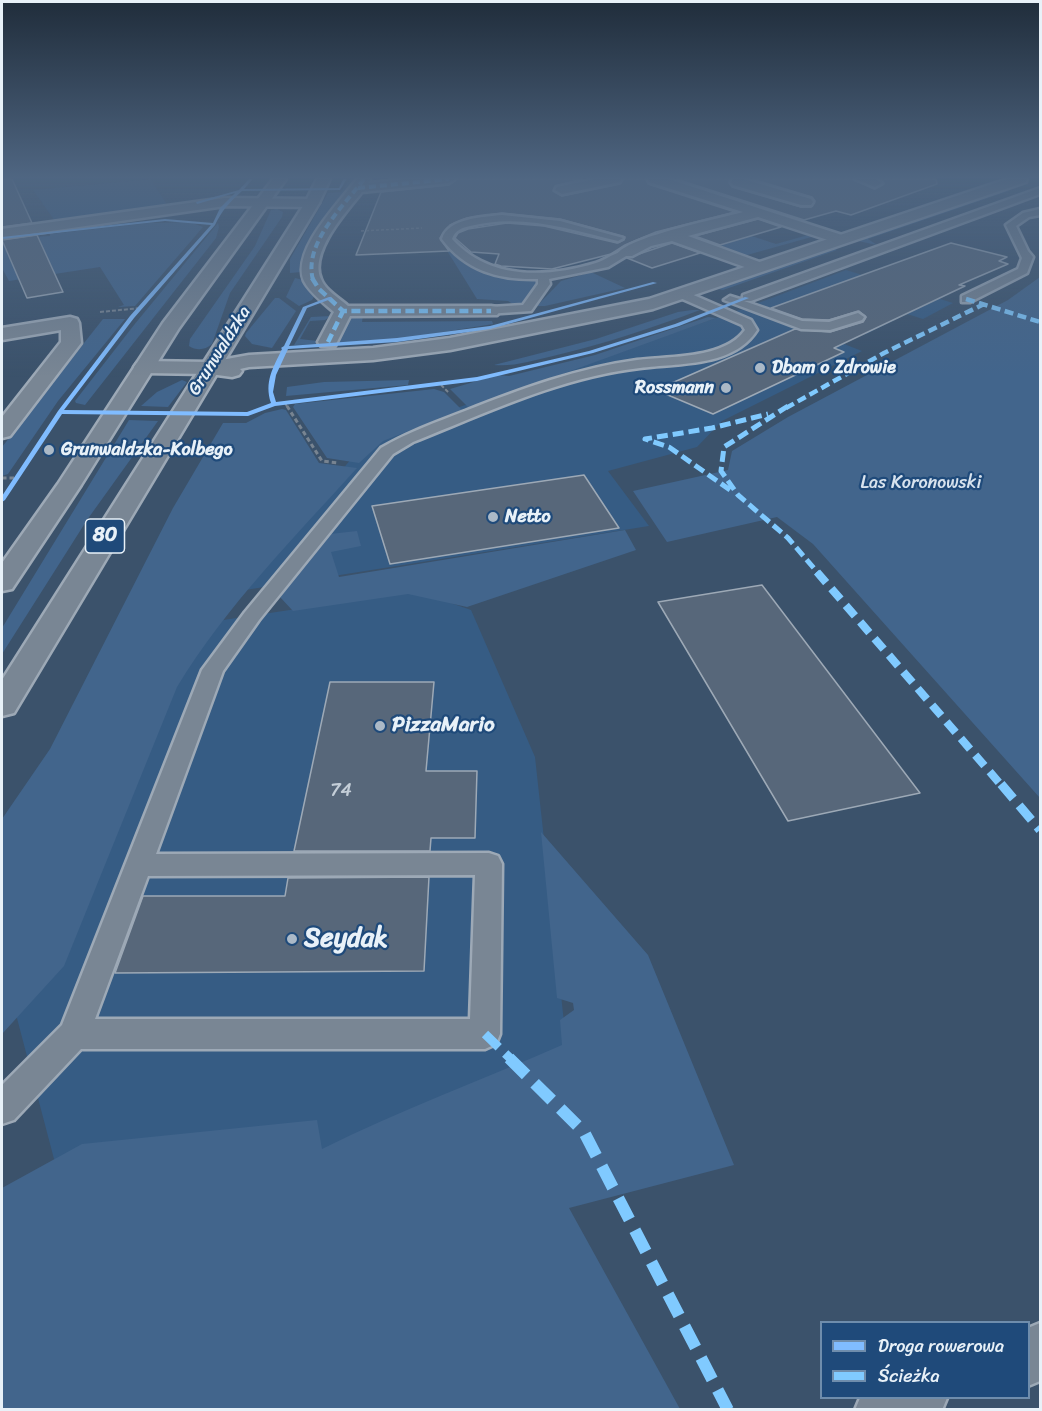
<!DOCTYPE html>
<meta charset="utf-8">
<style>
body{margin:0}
#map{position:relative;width:1042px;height:1411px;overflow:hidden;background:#3b526b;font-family:Sriracha,sans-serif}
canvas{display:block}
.frame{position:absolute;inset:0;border:3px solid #e8f1f8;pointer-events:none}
.legend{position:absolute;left:820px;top:1321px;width:210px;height:78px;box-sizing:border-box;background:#1f4a7a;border:2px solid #6f8dac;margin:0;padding:8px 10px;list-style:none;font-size:18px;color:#e8f1f8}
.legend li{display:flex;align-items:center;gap:12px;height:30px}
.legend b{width:30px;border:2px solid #6f8dac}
</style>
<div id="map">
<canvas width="1042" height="1411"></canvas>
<div class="frame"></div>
<ul class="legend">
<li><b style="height:8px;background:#80bcff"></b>Droga rowerowa</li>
<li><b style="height:8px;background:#80caff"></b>Ścieżka</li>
</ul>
</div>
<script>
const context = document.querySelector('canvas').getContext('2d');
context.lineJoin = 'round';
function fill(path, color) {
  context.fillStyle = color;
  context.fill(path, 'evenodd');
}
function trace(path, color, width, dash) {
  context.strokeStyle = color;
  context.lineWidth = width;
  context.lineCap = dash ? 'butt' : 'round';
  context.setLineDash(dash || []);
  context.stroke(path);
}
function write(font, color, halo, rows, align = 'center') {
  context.font = font + ' Sriracha,sans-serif';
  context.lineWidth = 4.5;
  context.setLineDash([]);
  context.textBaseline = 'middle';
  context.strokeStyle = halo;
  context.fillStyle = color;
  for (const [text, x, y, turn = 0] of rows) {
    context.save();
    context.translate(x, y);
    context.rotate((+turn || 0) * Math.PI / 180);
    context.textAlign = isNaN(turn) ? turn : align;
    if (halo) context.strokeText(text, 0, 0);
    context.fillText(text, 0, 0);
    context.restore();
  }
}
const built = new Path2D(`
 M151,179L167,205L55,221L33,190Z
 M846,270L953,303L923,319L907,314L866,334L826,337L862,351L722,421L697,447L608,471L649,526L239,591L352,458L396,429L745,308Z
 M416,591L471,610L535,757L568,1059L311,1167L64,1197L13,1003L169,684L210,622Z`);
const green = new Path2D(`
 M350,179H357L354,186C331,213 305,235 301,272L290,273V259L328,193L341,192Z
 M1004,190L1009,191L868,239L877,245L858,241Z
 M277,209L283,212L282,217L230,293L212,344C205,350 197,351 189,346L190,339L255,246L271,210Z
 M759,219L815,236L740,257L724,248L689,238L717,229H730L776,244L808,235Z
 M190,222L203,227L135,306L118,307L124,305L100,267L9,281L2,268V239L50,236V234L149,223Z
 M218,223L219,227L216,238L85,405L76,403L75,401L134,325Z
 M834,248L837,250L723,290L718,289Z
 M446,249L465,264L488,275L538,280L526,302L519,308L508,301L477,299Z
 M588,273H593L625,288L545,306H537L561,281Z
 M1040,277V798L813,544L777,517L667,542L633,491L728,470L732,451L788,417L1008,300Z
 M295,278L303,280V283L315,295L312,300L299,306L286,297Z
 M275,298H279L296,311L272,348L252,344L245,336L246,333Z
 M692,310H700C652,328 604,344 553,356C534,360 514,367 494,365L596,339L678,312Z
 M363,315L362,322L492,321L493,324L406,338L340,344L294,345L311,317L331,316L325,320L310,321L300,339L335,343L348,319Z
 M708,317L716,318L469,408L450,389L497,375L509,376L595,355Z
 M103,319H125L58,401L8,474L2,476V447Z
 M182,380L187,382L168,407L141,406L157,392Z
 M409,380L408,385L286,396L287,387L324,382Z
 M434,389L444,392L462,410L383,441L359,463L327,458L293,407L295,404Z
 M282,409L286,410L319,463L357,468C294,538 226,606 177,687L64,966L2,1034V819L50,749L173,508L223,423H246L265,413Z
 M129,420L158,421L87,520L2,654V628Z
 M625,530L636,550L467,607L408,594L293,611L280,597L330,534L357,531L361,546L331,552L339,577Z
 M541,832L648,955L734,1165L569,1208L680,1409H2V1188L82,1144L317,1120L322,1149C400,1110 482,1080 562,1045L560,1020L574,1010L573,1003L557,998Z`);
const building = new Path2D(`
 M2,179H12L32,223L2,227Z
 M457,179H583L555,186L553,191L562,196L620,184L623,179H646L648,184L735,212L656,232L625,245L611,254L552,269L501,266L495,264L499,254L471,252L455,238L458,233L468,229L507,223L544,226L617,243L624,240L625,237L560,219L502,213L467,218L450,225L440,238L449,251L356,255L381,192L449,185Z
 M676,179H730L729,183L732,187L801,207H811L815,201L812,197L752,179H853L874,189L884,184L880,179H936L937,184L851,215L836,211L804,220Z
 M758,219L781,227L720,245L695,236Z
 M37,235L63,292L27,298L2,240Z
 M672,243L700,253L652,268L627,258Z
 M951,243L1007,257L999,261L1008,264L959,285L965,286L834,348L844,352L713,414L656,390L795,329L830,332L863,322L866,317L859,311L829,320L802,319L771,308Z
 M584,475L619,528L390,564L372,506Z
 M762,585L920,793L788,821L658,602Z
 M330,682H434L426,771H477L475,838H431L430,851H294Z
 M429,877L424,971L115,973L143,896H285L288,878Z`);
const pathFar2 = new Path2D(`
 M361,231L422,228`);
const pathFar1 = new Path2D(`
 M100,312L141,308
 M441,385L449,393
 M285,403L288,408`);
const path = new Path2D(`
 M287,406L322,461L339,463
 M2,478H17`);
const service = new Path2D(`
 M1040,188V194L751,301H744L802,321L829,322L858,313L864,317L862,320L830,330L801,329L724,300L730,296L743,300V295Z
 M1040,209V215L1029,217L1016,226L1028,251L1033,257L1027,273L970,302H962V296L1018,269L1022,258L1006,225L1023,213Z
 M502,215L560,221L623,238L618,241C570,229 520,213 470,226C462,228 455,230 452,239C489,280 546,278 596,263C606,260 619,249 630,251L631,253L608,267L549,279L550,284L531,311L487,314L485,311L487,308L491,307L523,305L538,284V279C499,280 466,271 442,239C448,218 483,217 502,215Z
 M682,290L751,320L757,330C734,367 679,363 640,368C561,377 486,413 413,442L393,454L259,620L223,671L156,854L489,853L498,856L502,864L500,1034L496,1044L485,1049H81L14,1120L2,1124V1085L62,1025L202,670L245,612L381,448C408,432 437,422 465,411C521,389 578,368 637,360C669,356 725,359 745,330L742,325L678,297V291ZM475,875L470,1019H95L148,876Z`);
const minor = new Path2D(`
 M357,179H370L368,183L407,179H455L449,183L362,192C346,212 309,252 321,279C325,290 339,298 348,306H491L497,307L500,311L497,315L350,316L335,346H321L318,342L334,312C324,303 310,293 304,281C291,250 340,202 357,179Z
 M595,179H621L620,182L562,194L555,190L557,187Z
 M648,179H668L845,236L848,239L840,244L758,217L688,236L765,264L767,267L765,270H753L672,241L651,246L632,256H620L618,253C632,236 718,219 743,212L649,182Z
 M733,179H743L811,199L813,202L811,205H801L733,185L731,182Z
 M855,179H876L882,183L875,187Z
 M70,317L77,319L79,323L81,343L10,436L2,438V417L61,342V330L2,340V328Z
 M1040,1323V1381L1028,1386V1328Z
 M860,1398H947L942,1410H855Z`);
const tertiary = new Path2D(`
 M225,198L312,199L319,203L312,207L225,206L2,238V229Z`);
const secondary = new Path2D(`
 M1007,179H1027L1026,182L653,309L450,350L373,360L249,367L240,369L242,371L239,375L232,377L210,374L144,373L137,371L134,367L137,363L144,361L210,362L249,355L373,348L450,338L649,299Z`);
const primary = new Path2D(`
 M273,179H286L179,328L81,485L12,589L2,591V563L58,484L163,323Z
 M317,179H330L319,203L14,713L2,716V680L305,203Z`);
const quietFar5 = new Path2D(`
 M358,188L449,179
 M313,280C303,243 344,206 364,179`);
const quietFar4 = new Path2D(`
 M312,278L319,289L343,311H491
 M966,299L1040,322
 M328,342L343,311
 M786,408L884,353L984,304`);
const quietFar3 = new Path2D(`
 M788,406L724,447L721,471L738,495L788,538L818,573
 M730,490L669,447L645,439L712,428L768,414`);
const quietFar2 = new Path2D(`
 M817,572L1002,786`);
const quietFar1 = new Path2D(`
 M1001,784L1040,830
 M485,1034L511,1059`);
const quiet = new Path2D(`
 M509,1058L584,1132L728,1410`);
const cycleway = new Path2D(`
 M249,179H253L244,189L339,188L343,179H347L340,190L242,191C230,202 222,210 215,225L134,318L64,410L247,412L271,403C264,382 273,368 282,349L281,348L284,346L303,307L329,297H331V299L307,308L289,346L397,338L490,326L653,282L657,283L490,329L397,342L288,349L276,375L273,392L276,402L477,377L589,351L675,324L745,297L749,298L679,326L593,353L477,381L275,406L248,416L62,414L5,500L2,502V496L58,411L130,316L211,225L165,221L2,239V237L165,219L213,223L220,208L235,193L197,204L196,202L239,190Z`);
const markers = [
 [760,368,6,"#abb9c7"],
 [726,388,6,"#abb9c7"],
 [49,450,6,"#abb9c7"],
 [493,517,6,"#abb9c7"],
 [380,726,6,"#abb9c7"],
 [292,939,6,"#abb9c7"]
];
const farStreetnames = [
 ["Grunwaldzka",220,351,-58]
];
const farPoinames = [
 ["Dbam o Zdrowie",772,368],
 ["Rossmann",714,388,"right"],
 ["Grunwaldzka-Kolbego",61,450],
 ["Netto",505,517]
];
const farParknames = [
 ["Las Koronowski",921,483]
];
const numberNames = [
 ["74",341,791]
];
const shields = [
 [105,536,39]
];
const shieldNames = [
 ["80",105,536]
];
const poiNames = [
 ["PizzaMario",392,726]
];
const nearPoinames = [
 ["Seydak",304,939]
];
fill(built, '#365c84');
fill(green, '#42658c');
fill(building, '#57677a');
trace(building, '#9da9b6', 1.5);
trace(service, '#9da9b6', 5);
trace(minor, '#9da9b6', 5);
trace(tertiary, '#9da9b6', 5);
trace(secondary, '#9da9b6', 5);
trace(primary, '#9da9b6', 5);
trace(pathFar2, '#788491', 1.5, [3, 2]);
trace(pathFar1, '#788491', 2, [4, 2]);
trace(path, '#788491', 3, [4.5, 3]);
fill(service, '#798694');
fill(minor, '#798694');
fill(tertiary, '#798694');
fill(secondary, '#798694');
fill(primary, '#798694');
trace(quietFar5, '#80caff', 4, [7, 4]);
trace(quietFar4, '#80caff', 4.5, [9, 4.5]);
trace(quietFar3, '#80caff', 5, [11, 5]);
trace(quietFar2, '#80caff', 8, [14, 8]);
trace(quietFar1, '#80caff', 9, [19, 9]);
trace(quiet, '#80caff', 12, [24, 12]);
fill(cycleway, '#80bcff');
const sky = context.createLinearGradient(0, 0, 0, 377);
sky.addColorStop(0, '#202d3b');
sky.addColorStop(0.47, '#4f6682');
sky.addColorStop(1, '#4f668200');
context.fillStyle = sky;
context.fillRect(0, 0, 1042, 377);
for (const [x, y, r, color] of markers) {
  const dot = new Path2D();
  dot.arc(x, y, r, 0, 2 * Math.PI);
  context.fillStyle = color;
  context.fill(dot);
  trace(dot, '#1f4a7a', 2);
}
write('18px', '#e8f1f8', '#1f4a7a', farStreetnames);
write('bold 18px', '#e8f1f8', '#1f4a7a', farPoinames, 'left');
write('18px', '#d8e3ee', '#1f4a7a', farParknames);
write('18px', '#c4ced8', null, numberNames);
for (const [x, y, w] of shields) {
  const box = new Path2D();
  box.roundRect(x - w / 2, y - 17, w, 34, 4.5);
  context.fillStyle = '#1f4a7a';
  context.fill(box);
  trace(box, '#e8f1f8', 1.5);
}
write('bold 20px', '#e8f1f8', null, shieldNames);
write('bold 21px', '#e8f1f8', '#1f4a7a', poiNames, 'left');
write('bold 26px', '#e8f1f8', '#1f4a7a', nearPoinames, 'left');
</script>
